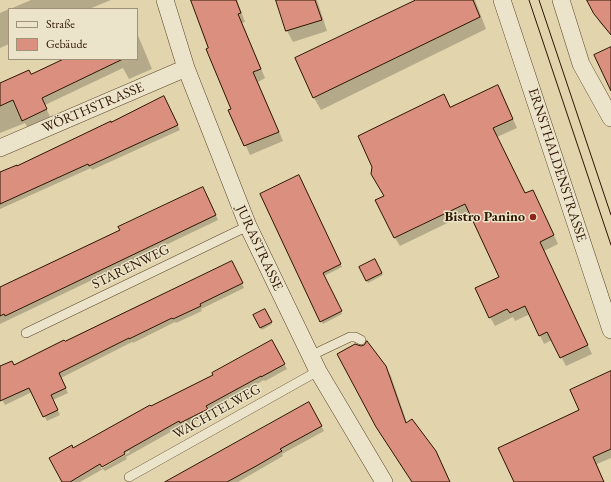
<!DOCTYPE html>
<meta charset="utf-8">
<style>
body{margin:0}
#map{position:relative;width:611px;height:482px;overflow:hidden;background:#e2d5ad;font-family:"EB Garamond",serif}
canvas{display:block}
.legend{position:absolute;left:8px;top:8px;width:130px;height:52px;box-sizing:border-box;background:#ece4ca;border:1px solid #a09179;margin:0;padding:5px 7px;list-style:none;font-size:12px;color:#2d1500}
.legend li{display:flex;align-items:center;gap:8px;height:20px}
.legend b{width:20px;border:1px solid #a09179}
</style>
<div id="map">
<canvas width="611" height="482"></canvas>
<ul class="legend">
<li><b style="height:5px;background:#ece4ca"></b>Straße</li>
<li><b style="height:11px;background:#db907f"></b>Gebäude</li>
</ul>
</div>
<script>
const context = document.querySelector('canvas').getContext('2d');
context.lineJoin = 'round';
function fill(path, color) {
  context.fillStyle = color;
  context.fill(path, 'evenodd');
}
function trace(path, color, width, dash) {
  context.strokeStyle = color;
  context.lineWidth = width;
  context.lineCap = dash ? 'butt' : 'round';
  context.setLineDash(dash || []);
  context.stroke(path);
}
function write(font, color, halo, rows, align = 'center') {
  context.font = font + ' "EB Garamond",serif';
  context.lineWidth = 3;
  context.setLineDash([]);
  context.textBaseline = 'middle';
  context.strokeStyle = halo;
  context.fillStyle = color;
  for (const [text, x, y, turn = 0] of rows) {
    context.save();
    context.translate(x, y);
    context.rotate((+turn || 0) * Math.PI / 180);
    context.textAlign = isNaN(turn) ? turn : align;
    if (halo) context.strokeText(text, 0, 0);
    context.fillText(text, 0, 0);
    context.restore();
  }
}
const shadow = new Path2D(`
 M31,0H111L89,9H10Z
 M192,0H237L245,22L242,23L265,78L258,82L283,141L250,155L230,111L233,109Z
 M277,0H317L327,31L293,42L287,31Z
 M418,0H475L486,29L321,110L314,98L296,58Z
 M590,0H611V34L600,23Z
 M9,9V44L0,48V13Z
 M137,33L152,69L129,79L123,68L45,105L50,117L27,127L25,123L0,133V89L66,59H137Z
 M444,95L450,107L502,95L517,128L497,137L526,194L537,199L558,244L544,251L592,354L566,366L552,340L544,344L530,314L515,321L513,317L495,326L490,317L501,277L470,212L400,246L395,238L377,201L385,197Z
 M167,102L180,130L92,170L91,168L0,209V174L17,167L111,123Z
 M298,177L342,267L324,276L342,314L323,324L261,194Z
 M205,192L218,220L0,324V288Z
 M375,260L383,275L368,283L360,267Z
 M234,266L244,288L201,309L202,311L176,323L175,322L133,343L132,342L61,378L68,393L53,400L60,415L47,421L32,392L5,405L0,396V367L14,366Z
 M265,310L272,324L262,330L254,315Z
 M271,341L287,369L265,381L264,380L208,411L210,414L184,427L183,425L126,457L127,459L105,471L103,469L80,482H63L73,449L214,375ZM129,451L130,452L101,469V466Z
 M385,366L391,376L407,423L436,452L450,482H412Z
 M611,375V458L597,464L604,482H515L580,411Z
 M309,403L324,431L282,454L283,456L238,482H166Z`);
const building = new Path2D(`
 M191,0H236L241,13L238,14L261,69L253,72L279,132L244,146L228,110L231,109L206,49L208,48Z
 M276,0H315L322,20L286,31Z
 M416,0H473L480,17L313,98L295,58Z
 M587,0H611V35L594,14Z
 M611,47V91L594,55Z
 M64,59H123L42,98L47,109L22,121L13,100L0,106V83L29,70L31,74Z
 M498,85L513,119L493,128L525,193L533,190L554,235L540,242L588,345L560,358L547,332L539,336L525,306L510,313L507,309L489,318L475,288L499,277L465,204L394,238L375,200L384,196L371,174L372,167L358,136L444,94L450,107Z
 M164,96L178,125L89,166L88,164L0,204V172L17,165V166L111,121V122Z
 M299,175L341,264L323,273L342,311L320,322L260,194Z
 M203,187L216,215L5,316L4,314L0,316V287L120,230L118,227Z
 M375,259L382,273L366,281L359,267Z
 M232,261L243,283L200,304L201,306L173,319L172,318L129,339V338L59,373L66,388L51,395L58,410L43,417L29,388L0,401V366L12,361L14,365L64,340L65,341Z
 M265,309L272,322L260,328L253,315Z
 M272,340L285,364L261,377V376L206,406L208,409L180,423L179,421L124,452L125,454L102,467L100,464L70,482H62L49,458L72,445L73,448L150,405L151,406L213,375L212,373Z
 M367,341L386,366L406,423L412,419L436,451L450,482H412L376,427L337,354L355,344L361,346L364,345Z
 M611,371V449L593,457L604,482H514L498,448L579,410L570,390Z
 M309,402L322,426L280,449L282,451L258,465L227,482H165Z`);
const service = new Path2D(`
 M26,333L248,226
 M310,356L350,337H355L361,340
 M129,477L318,371`);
const minor = new Path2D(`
 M165,0L186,68L248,226L318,371L384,482
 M502,0L611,330
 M561,0L581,64L611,118
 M0,148L186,68`);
const tram = new Path2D(`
 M529,0L611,245
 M539,0L611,215`);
const markers = [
 [533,217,4,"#8f2418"]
];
const streetNames = [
 ["WÖRTHSTRASSE",93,108,-23],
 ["ERNSTHALDENSTRASSE",557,165,72],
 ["JURASTRASSE",259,248,65],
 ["STARENWEG",131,267,-26],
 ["WACHTELWEG",217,412,-29]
];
const poiNames = [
 ["Bistro Panino",525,217]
];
fill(shadow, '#0003');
fill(building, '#db907f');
trace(building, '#2d1500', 1);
trace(service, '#5a452b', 10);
trace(minor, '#5a452b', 18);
trace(service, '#ece4ca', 9);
trace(minor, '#ece4ca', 17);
trace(tram, '#2d1500', 1);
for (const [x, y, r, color] of markers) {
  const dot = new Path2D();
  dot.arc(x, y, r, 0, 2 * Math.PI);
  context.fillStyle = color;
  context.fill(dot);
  trace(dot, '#ece4ca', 1.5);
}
write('14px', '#2d1500', '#ece4ca', streetNames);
write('bold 14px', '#2d1500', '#ece4ca', poiNames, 'right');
</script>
